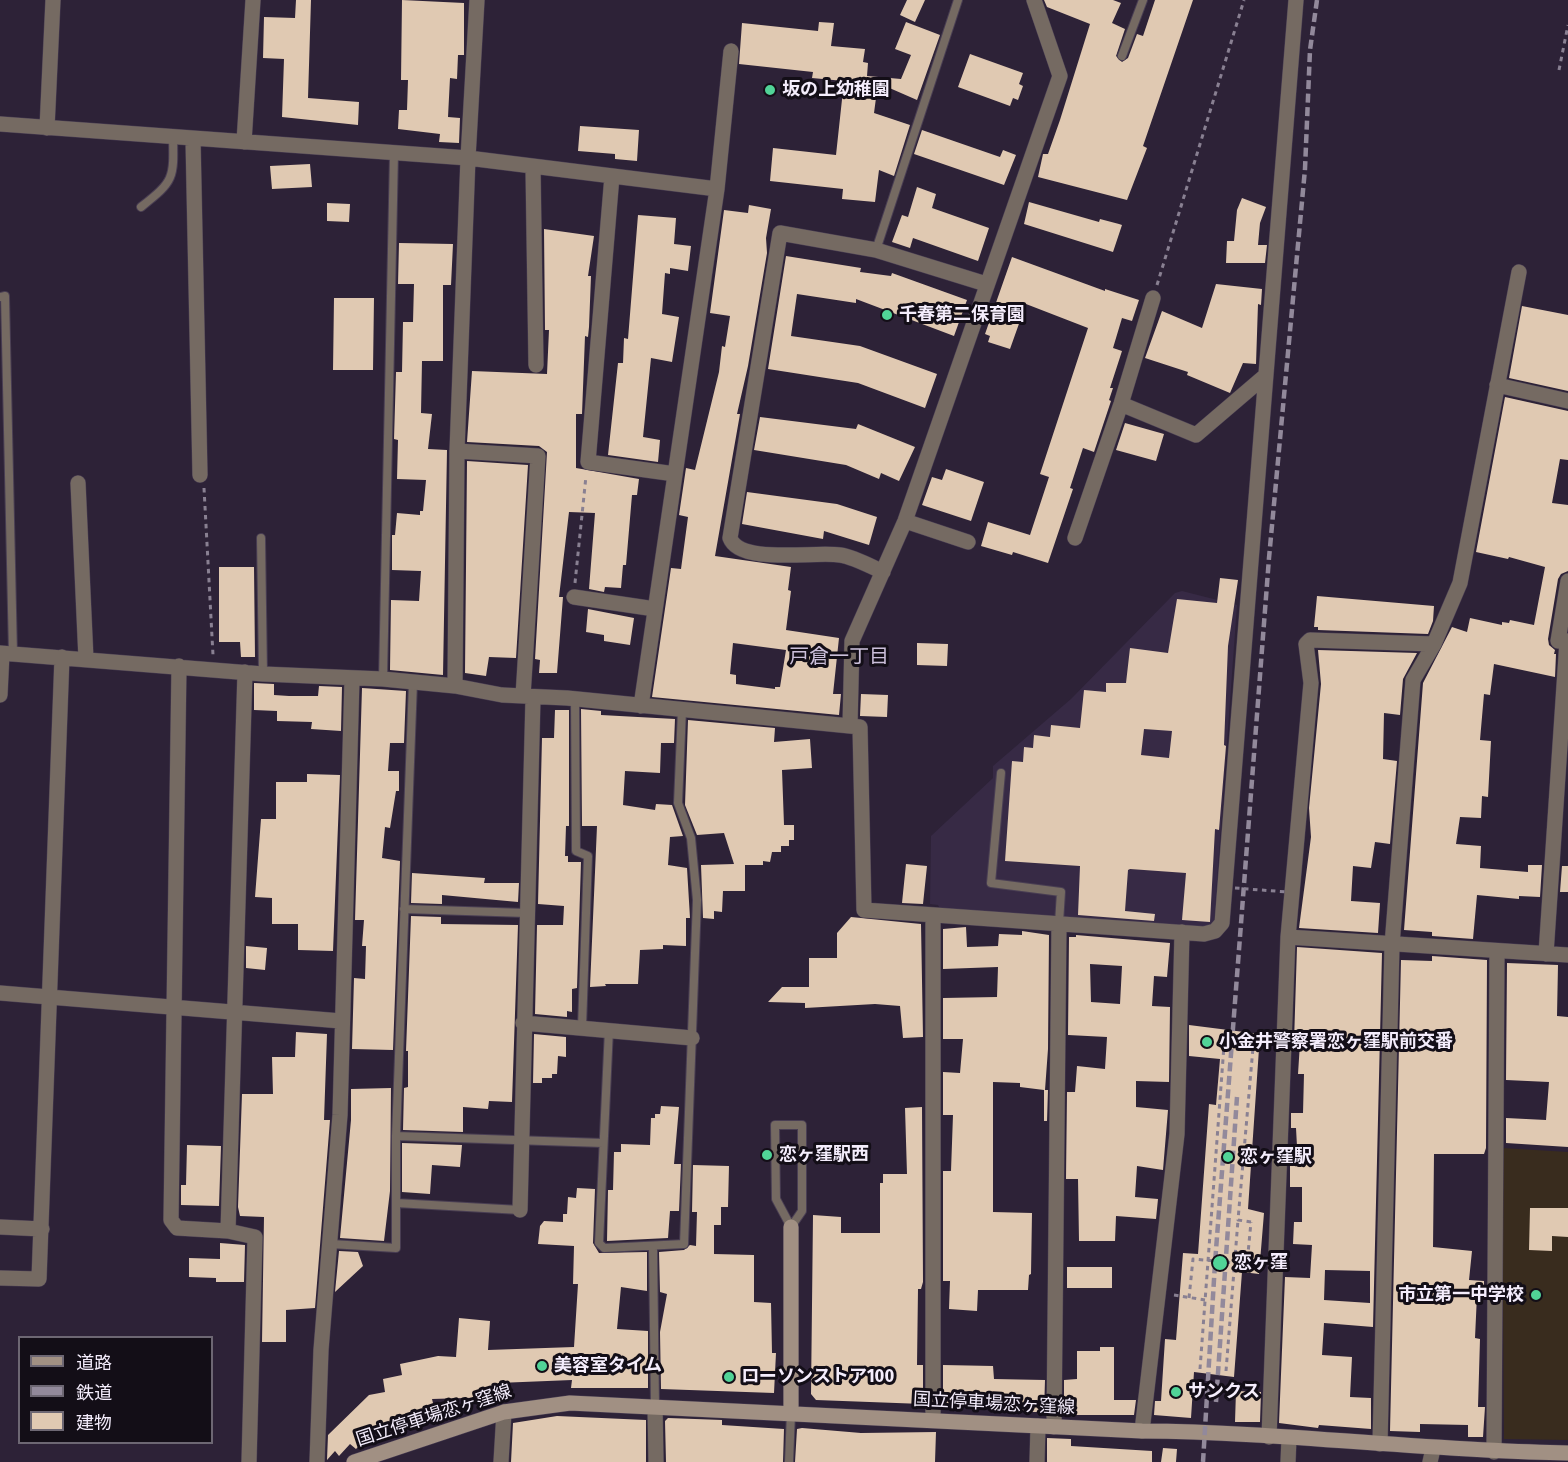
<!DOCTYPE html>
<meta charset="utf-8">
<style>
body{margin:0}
#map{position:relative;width:1568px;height:1462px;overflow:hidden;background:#2d2237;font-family:"Fira Sans Condensed","Noto Sans JP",sans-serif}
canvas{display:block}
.legend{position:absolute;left:18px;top:1336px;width:195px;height:108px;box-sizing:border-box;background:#130e17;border:2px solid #6d6773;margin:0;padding:8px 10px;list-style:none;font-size:18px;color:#f4edfc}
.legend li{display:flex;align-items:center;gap:12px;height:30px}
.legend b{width:30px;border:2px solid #6d6773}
</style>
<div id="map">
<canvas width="1568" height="1462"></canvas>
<ul class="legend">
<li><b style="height:8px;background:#a19083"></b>道路</li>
<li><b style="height:8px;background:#92899b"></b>鉄道</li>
<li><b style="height:16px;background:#e0c9b2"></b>建物</li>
</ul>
</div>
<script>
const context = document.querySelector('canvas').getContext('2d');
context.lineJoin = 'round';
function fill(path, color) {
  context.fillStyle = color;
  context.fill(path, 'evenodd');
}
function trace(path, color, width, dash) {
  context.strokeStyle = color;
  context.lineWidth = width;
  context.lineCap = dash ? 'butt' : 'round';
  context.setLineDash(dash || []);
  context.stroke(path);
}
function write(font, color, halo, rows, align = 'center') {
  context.font = font + ' "Fira Sans Condensed","Noto Sans JP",sans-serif';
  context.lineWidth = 6;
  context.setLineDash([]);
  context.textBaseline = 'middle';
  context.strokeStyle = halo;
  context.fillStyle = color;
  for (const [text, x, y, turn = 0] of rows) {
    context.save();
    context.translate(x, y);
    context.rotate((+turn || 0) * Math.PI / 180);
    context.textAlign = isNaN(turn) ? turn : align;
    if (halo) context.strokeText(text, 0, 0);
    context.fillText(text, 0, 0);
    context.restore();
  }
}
const built = new Path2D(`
 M1182,591L1237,605L1214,922L1208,927L941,911L938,905L930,904L931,836L993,778V766L1071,699L1175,593Z`);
const education = new Path2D(`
 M1502,1148L1568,1152V1440L1504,1439Z`);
const building = new Path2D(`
 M296,0H311L308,98L359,102L358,125L282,117L284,59L263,58L264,17L295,18Z
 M402,0L464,3V55H458L457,79L450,78L448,117L460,118L459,143L439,142L440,134L398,129L399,110H407L408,80H401Z
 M907,0H925L915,22L900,15Z
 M1044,0H1113L1121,3L1112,23L1125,29L1116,56L1122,62L1128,58L1137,34L1143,36L1155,0H1193L1143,146L1147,148L1127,200L1038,177L1043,154H1048L1060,120L1090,24L1047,7Z
 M819,22L834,23L831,46L865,49L863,62L868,63L867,76L901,79L911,55L895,49L906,22L940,35L917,100L878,83L874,113L910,125L894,176L879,170L875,202L842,199L843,189L770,181L773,148L836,155L844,81L812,78L813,72L739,64L742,23L818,31Z
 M970,54L1023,73L1019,84L1023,86L1018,100L1013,98L1010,106L958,87Z
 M580,126L639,130L637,161L615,159V154L578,151Z
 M922,130L1000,157L1003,150L1016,155L1004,185L914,154Z
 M310,164L312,187L272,189L270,166Z
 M917,187L936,194L932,208L989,228L978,261L913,238L910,248L892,242L902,215L908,217Z
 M1242,198L1266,207L1260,223L1258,245H1267L1265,263H1226L1227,241H1234L1237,210Z
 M1029,202L1099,222L1100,219L1119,224L1122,225L1113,252L1024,224Z
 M327,203L350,204L349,222L327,221Z
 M749,205L771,209L766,238L767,253L748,366L737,414H740L715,556L791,567L788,590L791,591L786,630L839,638L833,694H841L839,715L652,697L671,568L681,569L688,517L679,515L686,468L695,470L719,372L722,346L725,347L730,316L710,313L724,210L748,213ZM733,643L786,650L780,687H775V689L736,684V675L730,674Z
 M638,215L676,218L674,244L691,246L688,271L670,268V274L665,273L662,314L679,317L672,362L651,358L643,437L660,440L658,462L608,455L618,363H623L624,338L628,339Z
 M544,229L594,236L588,276H591L589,327L588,337L585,336L582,414H576V468L639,479L637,495H632L626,565H623L621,588L605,587L604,592L589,589L595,513L569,512L559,597H563L557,673H539L540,660L535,659L547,452L539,446L467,442L472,371L547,374L549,330H545Z
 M399,243L453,244L451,285H443V361H422L421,413L432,414L428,449L447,450L443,675L390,670L391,600L419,601L421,571L392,570V535H395L397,513L420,515V511H423L426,480L397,479L398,440L394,439L396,372H402L403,322H413L414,284H398Z
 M786,256L861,268L860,272L891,276L892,273L967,300L954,336L856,299V303L797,294L791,336L860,346L937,374L925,408L858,383L768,369Z
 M1012,257L1105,291V289L1139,300L1132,321L1122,318L1113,348L1122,351L1110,388H1113L1109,400L1111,401L1094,452L1083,448L1070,488L1073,489L1048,563L1013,552L1012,555L981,546L988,522L1030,535L1049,477L1040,474L1088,328L1026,304L1010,349L988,342L990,336L985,334Z
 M1216,284L1262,289L1261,305L1258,304L1256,364L1243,363L1230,393L1187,375L1188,372L1145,358L1162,311L1202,328Z
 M334,298H374L373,370H333Z
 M1522,306L1568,315V391L1509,378Z
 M1505,397L1568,411V460L1560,459L1552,503L1568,505V571L1561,574L1558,579L1548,639L1549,645L1555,650L1554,654H1556L1555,677L1494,664L1490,695L1484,694L1480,740L1491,741L1488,797L1482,796L1481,818L1460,817L1456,844L1481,846L1480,868L1528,872V865H1542L1540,897L1519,896V899L1477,895L1473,939L1432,936V932L1404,930L1423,683L1452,627L1467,632L1470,618L1502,625V622L1509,623L1510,620L1534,625L1545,567L1509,557L1508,559L1476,552Z
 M760,417L856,429L858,424L915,447L899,481L881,473L879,479L846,465L754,450Z
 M1125,423L1164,434L1156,461L1116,450Z
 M467,461L528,465L516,658L489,657L486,676L465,673Z
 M946,469L984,482L971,521L922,505L932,477L942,480Z
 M747,492L837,504L877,517L869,545L824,531L823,539L742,524Z
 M219,567H254L255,657H241L240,642H219Z
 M1220,578L1238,580L1228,646L1224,745L1226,746L1219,830L1215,829L1210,922L1182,920L1186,873L1130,869L1128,870L1125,911L1155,914L1154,921L1078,915L1080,866L1005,861L1012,761L1023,762L1024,747L1033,748L1034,735L1050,737L1051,725L1080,728L1084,690L1106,692V683H1126L1130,648L1168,653L1177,599L1217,603ZM1144,729L1172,731L1169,758L1141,755Z
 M1317,596L1434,606L1433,621L1428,634L1318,630V627H1314Z
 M588,609L634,618L630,645L604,641V635L586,632Z
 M917,643L948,644L947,666L917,665Z
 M1318,650L1417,653L1403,679L1400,715L1384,713L1383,759L1397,761L1390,844L1375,842L1371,868L1353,866L1351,901L1380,903L1378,933L1299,928L1311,837L1309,808L1321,684Z
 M254,683L274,684V695L289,696H318L319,686L342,687L341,731L311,729L312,722L277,721V711L254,710Z
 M362,688L406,691L404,743H390L388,771H399V791H396L390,828L385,827L382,858L400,861L393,1050L352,1049L354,978L365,979L366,946H362L364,920H355Z
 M861,694L888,695L887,717L860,716Z
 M581,709L601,711V715L675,719L674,743H661L660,773L625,771L623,805L655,810L656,804L672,805L683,836L670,837L668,865L687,868L690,918H686V946L663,945V949L640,950L638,984H605L606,986L590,987L597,826H582Z
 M555,710H569V826H566L565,856H568V862H581L577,988L572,989V1012L567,1011V1017L535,1014L537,925H563L564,906L538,904L542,738H554Z
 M688,720L775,728L774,742L810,739L812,768L782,770L784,825H794V840H789V846H781V852H772L770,862L763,861V865H745V891H723L722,912L714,911V919L703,918L701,865L734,864L724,833L697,835L685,805Z
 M307,774L340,775L333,951L298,950V924H272V898L255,897L261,819H276V782H307Z
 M906,864L927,866L923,904L902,903Z
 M1562,866H1568V892H1560Z
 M412,873L485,878L484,883H519L518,902L442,895V904L411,903Z
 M411,916L441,917V924L518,925L512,1102L489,1101L488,1109L463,1107V1132L403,1130L404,1088L408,1087V1051H406Z
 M851,917L921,924L923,1037L903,1038L900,1006L875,1004L805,1008V1003L768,1002L782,987H809V958H837V933Z
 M966,927L967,947L998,946L999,934L1022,935V931L1049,935L1048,1049L1045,1090H1048L1047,1121H1044V1090L1020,1087V1083L993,1082V1212L1032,1213L1031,1274L1029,1275L1028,1290H978L977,1311L949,1309L950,1281H943V1171H951L953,1115H943V1072L960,1073L963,1039H943V998L997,997L998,967L943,969V929Z
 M1076,935L1170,943L1167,977L1154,976L1152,1006L1170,1007L1169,1082L1136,1081V1107L1168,1110L1163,1170L1137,1166L1135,1197L1158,1199L1156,1219L1116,1216L1115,1241H1079L1078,1179H1066L1067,1092H1075L1077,1066L1105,1069L1107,1037L1068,1035L1069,937H1076ZM1090,964L1122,966L1120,1004L1091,1002Z
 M246,946L267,948L265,970L246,968Z
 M1297,947L1382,953L1373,1327L1324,1323L1322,1355L1352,1357L1350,1397L1371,1398V1429L1319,1425L1318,1428L1279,1423L1285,1277L1310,1278L1312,1245L1293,1244L1294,1222H1302V1187H1290V1165H1298L1296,1128H1291V1113H1303L1304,1074H1298L1300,1043L1294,1042ZM1325,1270L1370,1271V1303L1324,1300Z
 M1432,956L1487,960L1486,1148L1484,1154H1434L1433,1247L1472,1251L1469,1280L1484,1281V1295H1477L1475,1338L1480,1339L1478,1407H1485L1483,1437H1468V1425L1420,1424V1432L1390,1431L1401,960L1432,961Z
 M1507,963L1558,965L1557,1016L1568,1017V1147L1506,1143V1118L1546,1120L1549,1082L1506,1080Z
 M1189,1025L1260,1034L1248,1209L1264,1213L1259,1274L1242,1272L1234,1377L1194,1372L1191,1418L1154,1415L1155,1401H1161L1165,1339L1176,1340L1183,1253L1198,1254L1209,1104L1216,1105L1220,1059L1189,1056Z
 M296,1032L327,1034L324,1120H330L315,1308L286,1310V1342H262L264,1217L240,1216L238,1207L242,1094H273L272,1057H295Z
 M534,1034L566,1037V1057L558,1056L557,1074H552V1078H542V1083H533Z
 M391,1088L390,1191L384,1241L340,1238L351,1120V1089Z
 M661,1106L679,1107L674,1164H681L679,1211H670L668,1238L607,1241L608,1190H613L614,1152H621V1144L650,1145L651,1118H655V1114H660Z
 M922,1107L923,1282L921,1289H918L917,1365H923V1404L816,1400L811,1394L813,1215L841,1217V1233H880V1183H883V1174H907L905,1108Z
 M402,1143L462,1145L460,1167L432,1165L430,1194L402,1192Z
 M187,1145L221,1146L219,1206L181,1205V1185H186Z
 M693,1165L729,1166L728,1207H721V1225H714V1254L754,1255V1302L771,1303L772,1353H776L774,1393L661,1389L660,1332L667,1294L660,1292L659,1252L684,1250L690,1245L696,1246L697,1212H692Z
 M577,1188L595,1189L593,1243L599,1253L647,1252V1291L621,1287L617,1329L648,1331V1388H571L572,1380L498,1383V1397L432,1399L436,1415L377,1427L356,1449L350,1444L339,1456L335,1451L327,1460L328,1435L369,1395L385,1392L383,1379L402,1375L400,1364L438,1356L456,1357L459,1318L490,1321L488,1350L574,1347L578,1284H573L574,1246L538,1244L540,1226L544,1221L563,1222V1214H567L568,1197L576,1198Z
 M1530,1208H1568V1237L1552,1236V1251L1529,1250Z
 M220,1243L245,1245L244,1282H216V1278L189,1277V1258L220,1259Z
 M339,1251L358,1252L363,1266L335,1292Z
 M1067,1267H1112V1288H1067Z
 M1100,1347H1114V1400H1136L1134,1415H1075V1403H1064V1380L1077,1379V1351H1100Z
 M943,1365L993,1366L994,1379L1045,1380L1044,1412H1005V1407H943Z
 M1236,1391L1261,1392L1260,1422H1235Z
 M557,1416L646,1420V1462H511L513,1423Z
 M668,1418L722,1420V1425L784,1429L783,1462H666L665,1421Z
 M802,1428L861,1433L936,1432L935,1462H795L797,1429Z
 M1047,1438L1071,1439V1446L1152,1451V1462H1047Z
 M1163,1448L1177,1449L1176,1462H1161Z`);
const path = new Path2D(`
 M1559,70L1568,25
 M1157,285L1244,0
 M204,488L213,655
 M575,583L586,476
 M1251,1222L1238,1220L1254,1036
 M1174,1295L1205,1300
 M1200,1369L1225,1032
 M1226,1371L1238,1220`);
const lane = new Path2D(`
 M1122,56L1143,0
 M141,207C174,181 174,179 173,137
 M876,250L958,0
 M0,297L5,296L13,654
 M261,538L263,674
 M383,679L394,153
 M575,699L576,851L588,856L582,1027
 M1001,773L991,883L1061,892L1059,923
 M404,909L526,913
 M609,1029L599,1243L604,1248L684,1244L697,900L691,838L678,803L682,710
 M775,1125H802V1211L791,1227L776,1199Z
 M396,1136L603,1143
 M396,1203L520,1210
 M331,1244L396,1248V1136L413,682
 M653,1247L655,1406
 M789,1462L791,1413`);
const street = new Path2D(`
 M0,124L468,158L717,189L641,706
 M47,128L53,0
 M193,139L200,475
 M244,142L253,0
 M533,167L536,365
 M612,176L588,462L675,474
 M717,189L731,51
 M1497,385L1568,401
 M1121,404L1196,435L1265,376
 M457,451L538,456L523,696
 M78,483L86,659
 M905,521L968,542
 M1075,538L1121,404L1153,298
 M883,572C870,566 854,557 840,555C815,551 740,565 730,538L780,233L876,250L986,284
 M574,597L655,609
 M0,653L263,674L383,679L455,686L502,695L567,698L860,727L864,910L1204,934L1215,931L1222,923L1296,0
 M179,666L171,1220L177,1228L228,1231L255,1237L249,1462
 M455,686L457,451L468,158L477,0
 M0,695L2,654
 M850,726L852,641L905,521L1060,76L1034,0
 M933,916V1420
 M1288,937L1568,955
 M1546,954L1567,641H1558L1568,581
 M0,993L341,1021
 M523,1023L692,1038
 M520,1210L533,698
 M0,1227L42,1229
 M228,1231L245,672
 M0,1278L39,1279L62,657
 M655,1406L656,1462
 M1054,1427L1059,923
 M1142,1431L1177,1134L1182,932
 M1269,1437L1288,937L1311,683L1306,644L1310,640L1434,644
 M1380,1444L1392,945L1413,680L1434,644L1460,583L1519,272
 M1494,1452L1497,952
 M317,1462L321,1350L340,1115L352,679
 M501,1462L504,1412
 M1037,1462L1038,1426
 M1288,1462L1289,1438
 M1430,1462L1433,1449`);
const secondary = new Path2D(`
 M791,1413V1227
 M354,1462L504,1412L570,1403L1142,1431C1284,1432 1426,1451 1568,1453`);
const rail = new Path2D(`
 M1216,1402L1237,1097
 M1203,1462L1215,1263L1269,558L1305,169L1310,50L1317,0`);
const pathBridge = new Path2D(`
 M1235,888L1287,892
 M1189,1298L1193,1259L1247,1264L1251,1222`);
const markers = [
 [770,90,6,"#51d397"],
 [887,315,6,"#51d397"],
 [1207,1042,6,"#51d397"],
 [767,1155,6,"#51d397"],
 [1228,1157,6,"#51d397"],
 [1220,1263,8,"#51d397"],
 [1536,1295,6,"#51d397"],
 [542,1366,6,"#51d397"],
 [729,1377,6,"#51d397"],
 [1176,1392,6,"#51d397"]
];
const poiNames = [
 ["坂の上幼稚園",782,90],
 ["千春第二保育園",899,315],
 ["小金井警察署恋ヶ窪駅前交番",1219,1042],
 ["恋ヶ窪駅西",779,1155],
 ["恋ヶ窪駅",1240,1157],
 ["恋ヶ窪",1234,1263],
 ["市立第一中学校",1524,1295,"right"],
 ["美容室タイム",554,1366],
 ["ローソンストア100",741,1377],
 ["サンクス",1188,1392]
];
const streetNames = [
 ["国立停車場恋ヶ窪線",994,1404,3],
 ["国立停車場恋ヶ窪線",434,1416,-18]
];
const neighbourhoodNames = [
 ["戸倉一丁目",839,657]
];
fill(built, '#372a45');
fill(education, '#392c1e');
fill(building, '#e0c9b2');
trace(lane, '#493e53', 10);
trace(street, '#493e53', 16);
trace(secondary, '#493e53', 16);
trace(path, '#898092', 3, [4.5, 4.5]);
trace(lane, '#756a62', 8);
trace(street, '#756a62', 15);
trace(secondary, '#a19083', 15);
trace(rail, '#92899b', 4.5, [9, 4.5]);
trace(pathBridge, '#898092', 3, [4.5, 4.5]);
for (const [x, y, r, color] of markers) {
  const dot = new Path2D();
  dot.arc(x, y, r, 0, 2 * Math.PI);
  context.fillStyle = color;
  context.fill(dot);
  trace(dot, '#130e17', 2);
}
write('bold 18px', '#f4edfc', '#130e17', poiNames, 'left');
write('18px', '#f4edfc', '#130e17', streetNames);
write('20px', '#cbbfda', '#130e17', neighbourhoodNames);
</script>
